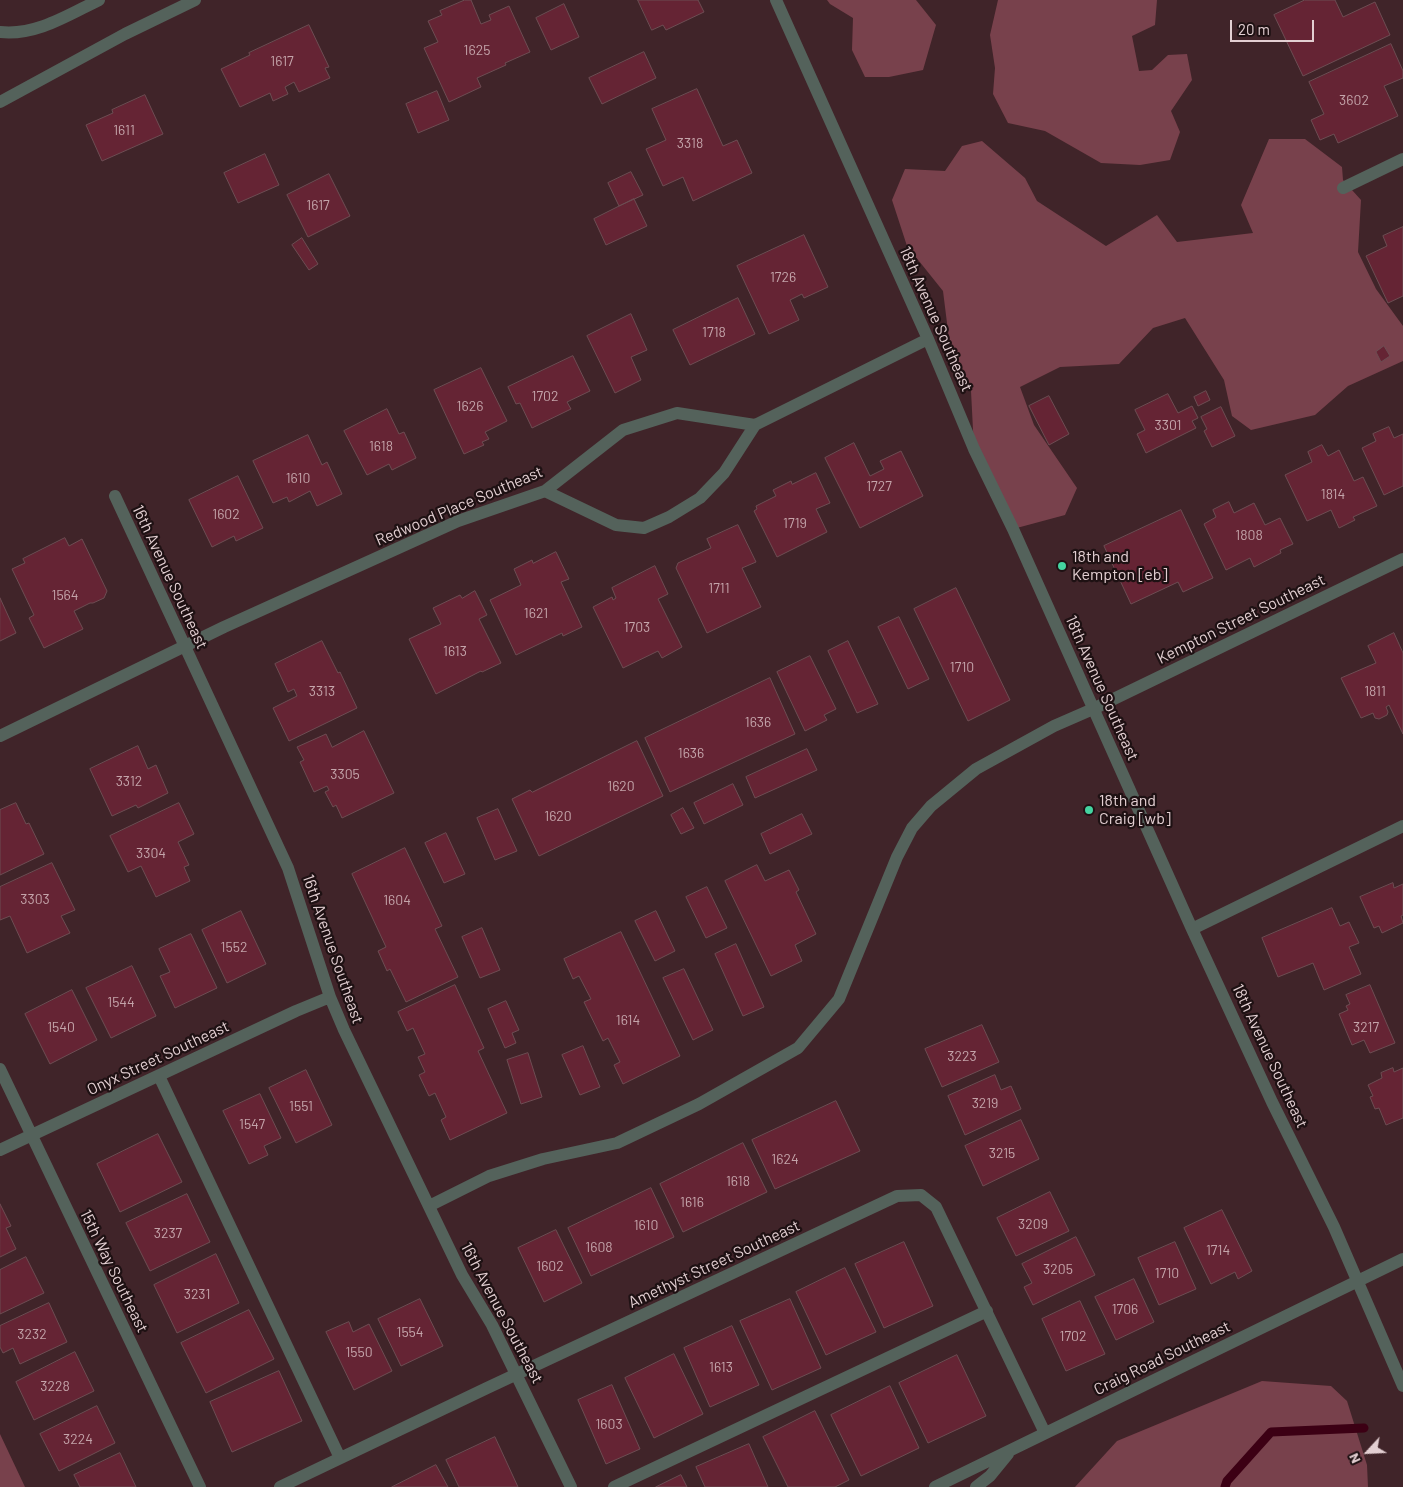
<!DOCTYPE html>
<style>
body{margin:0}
#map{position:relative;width:1403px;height:1487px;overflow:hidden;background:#402429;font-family:Barlow,sans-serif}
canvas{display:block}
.north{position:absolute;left:1343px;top:1427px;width:50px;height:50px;-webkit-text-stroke:4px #1e1113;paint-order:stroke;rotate:245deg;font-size:14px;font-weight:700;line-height:20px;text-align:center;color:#e3cfd2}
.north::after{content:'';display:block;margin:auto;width:18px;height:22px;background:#e3cfd2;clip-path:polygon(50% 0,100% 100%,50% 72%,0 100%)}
.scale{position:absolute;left:1230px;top:20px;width:84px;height:22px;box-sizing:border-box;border:2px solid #e3cfd2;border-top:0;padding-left:6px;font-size:15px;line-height:18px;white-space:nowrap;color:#e3cfd2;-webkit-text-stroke:4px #1e1113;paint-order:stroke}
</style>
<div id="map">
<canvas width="1403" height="1487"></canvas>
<div class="north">N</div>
<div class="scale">20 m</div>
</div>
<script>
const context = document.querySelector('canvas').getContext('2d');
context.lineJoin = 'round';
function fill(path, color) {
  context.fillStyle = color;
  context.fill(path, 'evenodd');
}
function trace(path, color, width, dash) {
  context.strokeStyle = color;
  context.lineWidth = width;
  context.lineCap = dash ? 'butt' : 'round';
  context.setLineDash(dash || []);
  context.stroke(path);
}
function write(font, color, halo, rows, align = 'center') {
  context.font = font + ' Barlow,sans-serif';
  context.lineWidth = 4.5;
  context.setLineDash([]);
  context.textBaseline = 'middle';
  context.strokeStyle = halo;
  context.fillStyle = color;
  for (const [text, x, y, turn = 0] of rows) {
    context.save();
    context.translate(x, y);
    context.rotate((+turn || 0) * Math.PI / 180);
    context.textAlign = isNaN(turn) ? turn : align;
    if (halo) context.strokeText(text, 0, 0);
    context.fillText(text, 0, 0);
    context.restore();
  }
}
const green = new Path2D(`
 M827,0H916L936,25L923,70L889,77H865L852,50L853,18L830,4Z
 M998,0H1157L1155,25L1132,36L1139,71L1152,70L1168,55L1187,54L1192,80L1171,111L1180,132L1170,160L1140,165L1101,163L1045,131L1008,123L993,94L995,68L990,35Z
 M1269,139H1305L1342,167L1343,180L1361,200L1358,252L1376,289L1403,326V361L1348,386L1315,415L1251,430L1232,416L1224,380L1185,318L1153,328L1119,364L1060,367L1020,387L1034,425L1077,488L1065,515L1013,529L974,449L971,391L951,355L943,291L907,246L892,200L905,169L945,171L962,146L982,141L1025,178L1037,201L1106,246L1157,215L1177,242L1253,233L1241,205Z
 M1262,1381L1331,1386L1347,1401L1367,1465L1368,1487H1075L1117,1441Z
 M0,1434L25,1487H0Z`);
const stream = new Path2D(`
 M1225,1487L1227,1481L1271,1432L1364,1428`);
const building = new Path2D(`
 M465,0H471L481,24L491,20L489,15L509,6L530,52L505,63L506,65L477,78L481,87L449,102L424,48L438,42L428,21L442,15L440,11Z
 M638,0H698L704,12L666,30L663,25L652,30Z
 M1305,0H1335L1343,17L1375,2L1390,35L1303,76L1274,15Z
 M564,4L579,37L551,50L536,18Z
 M309,25L329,67L325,68L330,78L299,92L294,82L285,87L288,94L273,101L270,93L240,107L221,69L250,55L249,53Z
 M1391,44L1403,71V78L1384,86L1398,116L1338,143L1334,134L1320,140L1311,120L1324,114L1309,82Z
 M644,52L656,78L602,104L589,78Z
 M697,89L723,146L737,140L752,173L693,201L683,177L663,186L646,149L666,140L652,109Z
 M437,91L449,120L418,133L406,104Z
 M145,95L163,134L102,161L86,125L113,113L112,110Z
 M265,154L279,185L238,203L224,173Z
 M631,172L643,195L619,206L608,183Z
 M329,174L350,216L308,237L287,195Z
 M634,199L647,226L606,245L594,219Z
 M1403,227V296L1388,303L1366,256L1387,246L1383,236Z
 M804,235L828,287L804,298L802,294L790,300L799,320L769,334L737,266Z
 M302,238L318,264L309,270L292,245Z
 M738,298L755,334L690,365L673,330Z
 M631,314L647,350L631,357L641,380L615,393L587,336Z
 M1384,346L1390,356L1381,362L1376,352Z
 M573,356L590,391L567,402L571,409L532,428L520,403L516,404L508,387Z
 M481,368L507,421L485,432L489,439L482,442L484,445L464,454L434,390Z
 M1206,391L1210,400L1198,406L1194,397Z
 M1168,394L1178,413L1192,406L1198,418L1192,421L1196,428L1146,453L1137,434L1145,430L1135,410Z
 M1049,396L1069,434L1049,445L1029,406Z
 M1221,407L1235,436L1212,447L1204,431L1207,429L1201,417Z
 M387,409L399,434L404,432L416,458L392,470L389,464L367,475L344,431Z
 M1389,427L1394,438L1403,434V486L1384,495L1362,448L1376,441L1373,434Z
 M308,435L322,465L327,462L342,494L317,506L310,491L289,502L287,497L273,503L253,461Z
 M854,443L870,476L884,469L880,461L901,451L923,496L860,528L825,458Z
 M1322,445L1328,456L1339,450L1354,481L1363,477L1377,506L1353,517L1355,520L1339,528L1331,510L1307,521L1285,475L1312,462L1308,452Z
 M816,473L830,503L816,509L827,532L777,557L754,511L757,509L756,506L776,496L773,490L791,481L792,484Z
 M238,476L263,528L236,541L234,536L212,547L189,500Z
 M1229,502L1234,513L1254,503L1265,525L1280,518L1293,544L1280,550L1281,553L1254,567L1250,558L1226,570L1204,524L1216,517L1213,510Z
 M1181,510L1213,578L1183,592L1178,582L1131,604L1104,546Z
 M738,525L756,562L742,568L761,607L707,633L676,568L678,563L711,548L707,539Z
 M65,538L69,546L82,539L107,591L104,598L93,603H90L74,611L83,629L44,648L29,618L34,615L12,569L25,563L23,559Z
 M556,552L569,579L561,582L582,627L563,636L562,633L516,655L490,600L521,585L514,569L532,560L533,563Z
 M655,566L668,594L658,599L682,647L662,658L658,651L623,668L593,607L612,597L613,600L616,598L612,588Z
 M956,588L1010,700L968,721L914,609Z
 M475,591L487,615L479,619L501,663L482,672L481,671L436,694L409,639L441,624L433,608L460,595L462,598Z
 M0,598L16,633L0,641Z
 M899,617L929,679L908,689L878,627Z
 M1394,633L1403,653V734L1389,705L1386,707L1388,712L1387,715L1379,719L1375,718L1373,713L1361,718L1341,678L1376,663L1368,646Z
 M322,641L338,673L340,672L357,708L289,741L273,708L297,696L294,689L288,692L275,664Z
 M848,641L878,704L857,713L828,651Z
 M810,656L836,709L824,715L827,720L805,731L777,672Z
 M770,678L795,734L670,792L645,738Z
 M364,731L394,793L342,818L336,805L333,807L325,792L329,790L327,786L314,792L300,762L304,760L297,747L326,734L332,747Z
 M637,741L663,796L539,856L512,799L530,790L532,792Z
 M138,746L148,769L156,765L168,793L138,808L136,805L112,816L90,769Z
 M807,749L817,770L755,798L746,777Z
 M733,784L743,805L704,824L694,803Z
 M16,803L26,824L29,823L44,854L0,875V810Z
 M179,803L194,834L178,842L189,865L184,867L190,881L156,897L141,866L128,872L110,836Z
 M683,808L694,828L681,834L671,815Z
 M498,809L517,851L495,860L477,818Z
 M802,814L812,834L770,854L761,834Z
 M446,833L465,874L444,883L425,843Z
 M405,848L442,926L435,929L458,977L406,1002L390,969L387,971L378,951L386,947L352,874Z
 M52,863L75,910L61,916L70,933L27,953L10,916L0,920V887Z
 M757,865L765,881L789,870L799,890L796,892L816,934L795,945L802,961L771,976L725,881Z
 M1393,883L1394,888L1403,884V915L1401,916L1403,923L1382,933L1379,926L1374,928L1360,897Z
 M707,887L727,928L706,938L686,897Z
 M1332,908L1340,926L1349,922L1359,943L1349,947L1361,974L1324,990L1313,963L1278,977L1262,938Z
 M241,911L266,964L227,983L202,930Z
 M656,911L675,951L655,961L635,921Z
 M482,928L500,970L480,978L462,937Z
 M621,932L680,1056L623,1084L614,1065L620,1062L608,1038L603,1041L584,1002L591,999L579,976L573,979L564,959Z
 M191,934L217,988L175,1008L160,976L170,972L159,949Z
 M736,944L764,1007L743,1016L715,954Z
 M132,966L156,1016L111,1038L86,988Z
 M684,969L713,1030L693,1040L663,978Z
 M455,985L484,1048L478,1051L507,1113L450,1140L441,1120L446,1117L435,1093L429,1096L419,1075L425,1072L418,1057L425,1054L413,1028L407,1031L398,1012Z
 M1370,985L1395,1043L1370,1053L1364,1040L1352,1045L1339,1014L1348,1010L1346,1006L1350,1004L1346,995Z
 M72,990L97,1040L50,1064L25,1014Z
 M506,1001L519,1030L512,1033L516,1043L505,1048L488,1009Z
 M982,1025L999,1062L942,1087L925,1049Z
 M583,1046L600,1087L580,1095L562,1055Z
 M528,1053L542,1097L521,1104L507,1060Z
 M1393,1068L1394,1072L1403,1068V1118L1386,1125L1379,1108L1375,1109L1370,1097L1373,1096L1368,1085L1382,1078L1381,1073Z
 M306,1070L332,1125L296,1143L269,1088Z
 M995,1075L1001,1090L1011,1086L1021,1109L965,1135L948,1096Z
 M260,1094L281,1138L264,1146L268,1155L249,1164L223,1111Z
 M836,1101L860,1151L775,1189L752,1140Z
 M1021,1120L1039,1159L983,1186L965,1146Z
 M158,1134L182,1182L120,1212L97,1164Z
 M743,1143L767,1192L683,1232L660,1184Z
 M651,1188L674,1237L591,1276L568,1228Z
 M1050,1192L1069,1231L1016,1256L997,1218Z
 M187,1194L210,1242L150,1271L126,1223Z
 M0,1204L11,1226L6,1228L16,1249L0,1257Z
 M1222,1210L1252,1271L1238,1279L1235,1272L1211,1284L1184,1228Z
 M556,1230L582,1283L544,1302L518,1248Z
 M1076,1237L1095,1275L1033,1305L1024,1287L1032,1283L1022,1264Z
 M904,1242L933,1306L884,1328L855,1264Z
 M1175,1242L1196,1289L1159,1305L1138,1258Z
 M216,1254L239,1303L177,1333L154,1285Z
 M26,1257L44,1293L0,1314V1270Z
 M845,1268L876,1332L826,1355L796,1292Z
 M1134,1279L1154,1322L1116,1340L1095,1297Z
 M420,1299L443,1346L401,1366L378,1319Z
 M790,1299L821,1368L772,1390L740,1321Z
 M1080,1301L1105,1354L1066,1371L1042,1319Z
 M49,1303L67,1342L20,1364L13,1348L3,1353L0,1347V1326Z
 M249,1310L274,1359L206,1393L181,1343Z
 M349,1322L353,1332L369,1324L392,1371L354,1390L326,1332Z
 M732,1326L759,1385L710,1407L684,1348Z
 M75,1352L94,1391L34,1420L16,1382Z
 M674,1354L703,1414L654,1438L625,1378Z
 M957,1355L986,1416L928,1443L899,1383Z
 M279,1371L302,1421L232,1452L210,1402Z
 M612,1385L640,1449L606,1464L578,1400Z
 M890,1386L919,1448L861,1476L831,1415Z
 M97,1406L115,1443L59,1471L40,1434Z
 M815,1411L849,1480L835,1487H788L763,1437Z
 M495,1437L518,1487H459L446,1460Z
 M749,1444L768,1487H705L696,1467Z
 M120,1453L136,1487H80L74,1475Z
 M436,1465L448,1487H392Z
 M681,1475L687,1487H656Z`);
const minor = new Path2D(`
 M776,0L928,339L974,449L1013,529L1192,929L1272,1102L1334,1227L1403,1386
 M0,32C36,36 68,15 99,0
 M0,102L125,34L195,0
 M1343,188L1403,159
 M545,491L616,525L644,528L669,517L700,498L724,473L755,425
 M115,496L288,868L330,997L344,1030L462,1275L492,1325L571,1487
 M0,736L224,627L458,521L545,491L623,430L677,413L755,425L928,339
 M1192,929L1403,826
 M0,1069L200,1487
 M159,1076L340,1458
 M0,1150L296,1011L330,997
 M429,1206L489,1176L543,1159L617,1143L699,1104L798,1048L839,999L897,857L912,828L931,806L976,769L1054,726L1093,709L1403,559
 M280,1487L487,1388L897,1196L921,1195L936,1207L1045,1433
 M614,1487L987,1311
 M935,1487L1403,1259
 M976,1487L990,1476L1008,1454`);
const markers = [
 [1062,566,5,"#44d4a0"],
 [1089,810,5,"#44d4a0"]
];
const numberNames = [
 ["1625",477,50],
 ["1617",282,61],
 ["3602",1354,100],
 ["1611",124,130],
 ["3318",690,143],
 ["1617",318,205],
 ["1726",783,277],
 ["1718",714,332],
 ["1702",545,396],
 ["1626",470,406],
 ["3301",1168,425],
 ["1618",381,446],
 ["1610",298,478],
 ["1727",879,486],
 ["1814",1333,494],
 ["1602",226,514],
 ["1719",795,523],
 ["1808",1249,535],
 ["1711",719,588],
 ["1564",65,595],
 ["1621",536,613],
 ["1703",637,627],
 ["1613",455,651],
 ["1710",962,667],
 ["3313",322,691],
 ["1811",1375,691],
 ["1636",758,722],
 ["1636",691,753],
 ["3305",345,774],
 ["3312",129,781],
 ["1620",621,786],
 ["1620",558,816],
 ["3304",151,853],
 ["3303",35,899],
 ["1604",397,900],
 ["1552",234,947],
 ["1544",121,1002],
 ["1614",628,1020],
 ["1540",61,1027],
 ["3217",1366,1027],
 ["3223",962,1056],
 ["3219",985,1103],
 ["1551",301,1106],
 ["1547",252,1124],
 ["3215",1002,1153],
 ["1624",785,1159],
 ["1618",738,1181],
 ["1616",692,1202],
 ["3209",1033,1224],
 ["1610",646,1225],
 ["3237",168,1233],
 ["1608",599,1247],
 ["1714",1218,1250],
 ["1602",550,1266],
 ["3205",1058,1269],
 ["1710",1167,1273],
 ["3231",197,1294],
 ["1706",1125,1309],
 ["1554",410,1332],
 ["3232",32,1334],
 ["1702",1073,1336],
 ["1550",359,1352],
 ["1613",721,1367],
 ["3228",55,1386],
 ["1603",609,1424],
 ["3224",78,1439]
];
const streetNames = [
 ["18th Avenue Southeast",936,319,66],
 ["Redwood Place Southeast",459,506,-23],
 ["16th Avenue Southeast",170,577,65],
 ["Kempton Street Southeast",1241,619,-26],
 ["18th Avenue Southeast",1102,688,66],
 ["16th Avenue Southeast",333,949,71],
 ["18th Avenue Southeast",1270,1056,65],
 ["Onyx Street Southeast",158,1058,-25],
 ["Amethyst Street Southeast",714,1264,-25],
 ["15th Way Southeast",114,1271,64],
 ["16th Avenue Southeast",502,1313,62],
 ["Craig Road Southeast",1162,1358,-26]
];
const poiNames = [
 ["18th and",1072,557],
 ["Kempton [eb]",1072,575],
 ["18th and",1099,801],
 ["Craig [wb]",1099,819]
];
fill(green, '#78414c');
trace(stream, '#3c0014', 9);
fill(building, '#652434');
trace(building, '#6d4d53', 1);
trace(minor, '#54625b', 12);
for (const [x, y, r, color] of markers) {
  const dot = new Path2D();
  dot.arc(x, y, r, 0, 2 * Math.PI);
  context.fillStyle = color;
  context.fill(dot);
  trace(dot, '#1e1113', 2);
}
write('14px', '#c4a4aa', null, numberNames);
write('16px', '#e3cfd2', '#1e1113', streetNames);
write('16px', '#e3cfd2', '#1e1113', poiNames, 'left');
</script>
